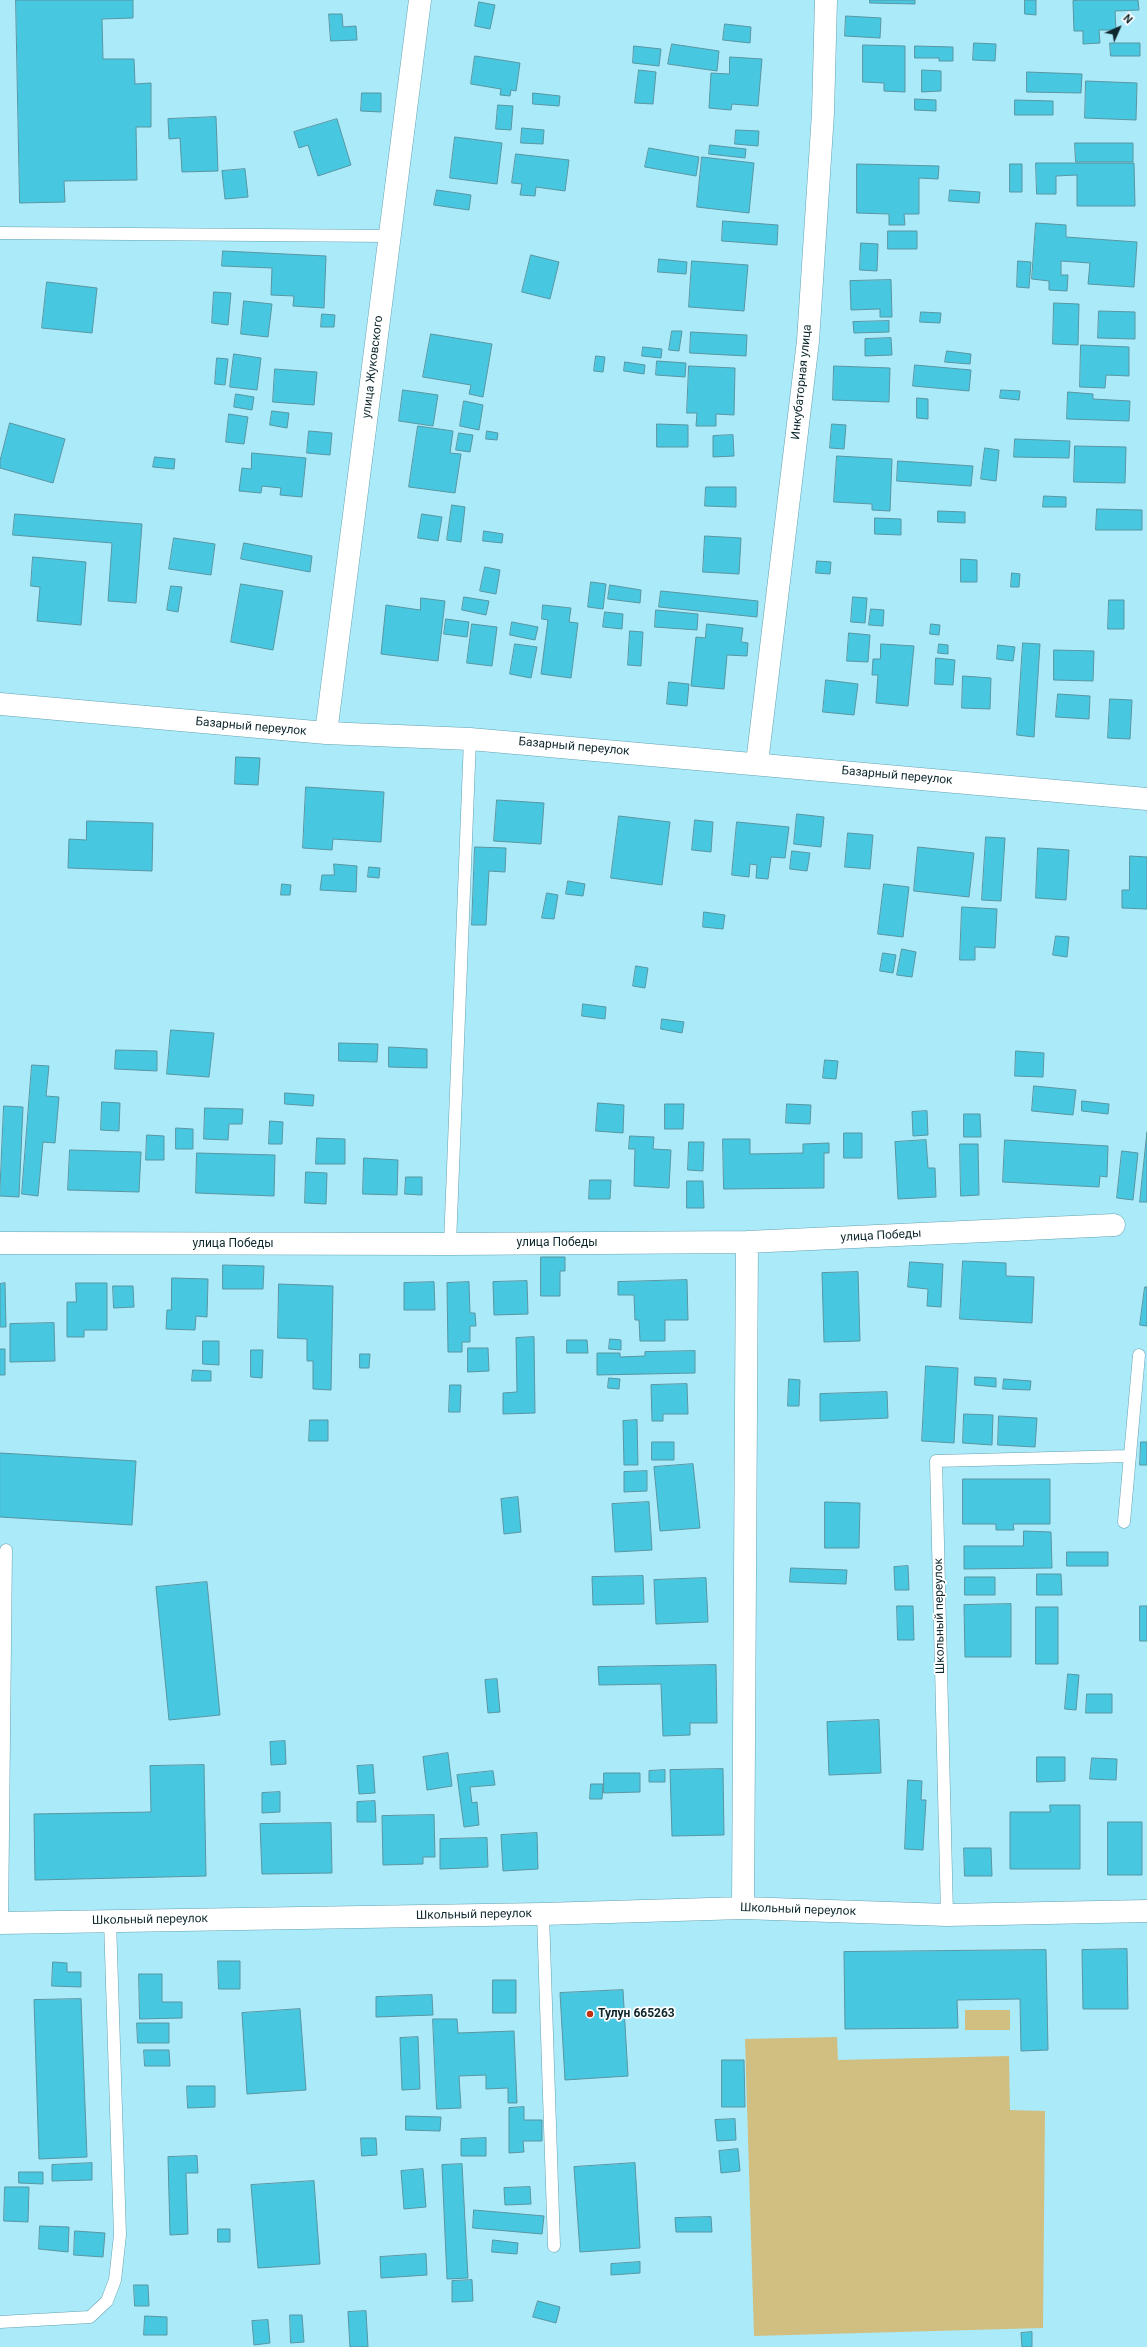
<!DOCTYPE html>
<meta charset="utf-8">
<style>
body{margin:0}
#map{position:relative;width:1147px;height:2347px;overflow:hidden;background:#abeaf9;font-family:Roboto,sans-serif}
canvas{display:block}
.north{position:absolute;left:1099px;top:8px;width:40px;height:40px;-webkit-text-stroke:3px #fff;paint-order:stroke;rotate:45deg;font-size:11px;font-weight:700;line-height:16px;text-align:center;color:#0d272d}
.north::after{content:'';display:block;margin:auto;width:14px;height:18px;background:#0d272d;clip-path:polygon(50% 0,100% 100%,50% 72%,0 100%)}
</style>
<div id="map">
<canvas width="1147" height="2347"></canvas>
<div class="north">N</div>
</div>
<script>
const context = document.querySelector('canvas').getContext('2d');
context.lineJoin = 'round';
function fill(path, color) {
  context.fillStyle = color;
  context.fill(path, 'evenodd');
}
function trace(path, color, width, dash) {
  context.strokeStyle = color;
  context.lineWidth = width;
  context.lineCap = dash ? 'butt' : 'round';
  context.setLineDash(dash || []);
  context.stroke(path);
}
function write(font, color, halo, rows, align = 'center') {
  context.font = font + ' Roboto,sans-serif';
  context.lineWidth = 3.5;
  context.setLineDash([]);
  context.textBaseline = 'middle';
  context.strokeStyle = halo;
  context.fillStyle = color;
  for (const [text, x, y, turn = 0] of rows) {
    context.save();
    context.translate(x, y);
    context.rotate((+turn || 0) * Math.PI / 180);
    context.textAlign = isNaN(turn) ? turn : align;
    if (halo) context.strokeText(text, 0, 0);
    context.fillText(text, 0, 0);
    context.restore();
  }
}
const green = new Path2D(`
 M965,2010H1010V2030H965Z
 M837,2037L838,2060L1009,2056L1010,2110L1045,2111L1043,2328L754,2336L745,2039Z`);
const building = new Path2D(`
 M16,0H133V18L102,19L103,59H134L135,84L151,83V127H136L137,180L64,181L65,202L20,203Z
 M870,0H915V4L870,3Z
 M1025,0H1036V15L1025,14Z
 M1082,0H1138L1139,10L1115,11L1116,30H1099L1100,43L1083,44V31H1074L1073,1Z
 M479,2L495,5L490,29L475,26Z
 M329,14H342L343,27L356,26L357,40L331,41Z
 M846,16L881,18L880,38L845,36Z
 M725,24L751,27L750,43L723,40Z
 M974,43L996,44L995,61L973,60Z
 M1110,43H1140V56H1111Z
 M672,44L719,51L717,71L668,64Z
 M863,45L905,46V92L884,91V83L863,82Z
 M634,46L661,49L659,66L633,63Z
 M915,46L953,47V61H939V58H915Z
 M475,56L520,63L516,91L511,90L510,96L500,95L501,89L471,84Z
 M730,57L762,59L758,106L732,104L731,110L709,108L711,73L729,74Z
 M639,70L656,72L653,104L635,103Z
 M922,70L941,71V91L922,92Z
 M1027,72L1082,74L1081,93L1027,92Z
 M1086,81L1137,83L1136,120L1085,118Z
 M362,93H381V112L361,111Z
 M533,93L560,96L559,106L533,104Z
 M915,99L936,100V111L915,110Z
 M1015,100L1053,101V115H1015Z
 M498,105L513,106L511,130L496,129Z
 M216,117L218,171L182,172L180,138L169,139L168,119Z
 M337,119L351,165L318,176L308,145L299,148L294,132Z
 M522,128L544,130L543,144L521,143Z
 M736,130L759,131L758,146L735,144Z
 M455,137L502,143L497,184L450,178Z
 M1075,143H1133V162H1076Z
 M710,145L746,149L745,158L709,154Z
 M649,148L699,157L696,176L645,167Z
 M516,154L569,160L565,191L536,187L535,196L520,195L522,184L512,183Z
 M702,157L754,163L749,213L697,207Z
 M1036,163H1134L1135,206H1077V175L1056,176V194H1037Z
 M857,164L939,166L938,179L919,178V214H904L905,225H889V214L857,213Z
 M1010,164H1022V192H1010Z
 M245,169L248,197L225,199L222,171Z
 M437,190L471,195L469,210L434,205Z
 M950,190L980,192L979,203L949,201Z
 M723,221L778,225L777,245L722,241Z
 M1036,223L1066,225V237L1137,242L1134,287L1088,284L1090,263L1061,261V275H1068L1067,291L1049,290V281L1032,279Z
 M888,231H917V249H888Z
 M861,243L878,244L877,271L860,270Z
 M223,251L326,256L324,308L293,306L294,296L271,295L272,268L222,266Z
 M531,255L559,262L550,299L522,292Z
 M659,259L687,262L686,274L658,272Z
 M692,261L748,265L744,311L689,307Z
 M1018,261L1031,262L1029,288L1017,287Z
 M891,280L892,317H880V309L851,310L850,281Z
 M47,282L97,288L92,333L42,328Z
 M214,292L231,293L228,325L212,323Z
 M244,301L272,304L268,337L241,334Z
 M1054,303L1079,304L1078,345L1053,344Z
 M1099,311L1135,312V339L1098,338Z
 M921,312L941,313L940,323L920,322Z
 M322,314L335,315L334,327H321Z
 M889,321V332L854,333L853,322Z
 M672,331H682L679,351L669,350Z
 M691,332L747,335L746,356L690,353Z
 M431,334L492,344L483,397L469,394L471,385L423,377Z
 M891,338L892,355L865,356V339Z
 M1081,345L1129,347V376L1106,375L1105,388L1080,387Z
 M643,347L662,349L661,358L642,356Z
 M947,351L971,354L970,364L945,362Z
 M234,354L261,358L257,390L230,387Z
 M596,356L605,357L603,372L594,371Z
 M217,358L228,359L225,385L215,384Z
 M657,361L686,363L685,377L656,375Z
 M625,362L645,365L644,374L624,371Z
 M915,365L971,370L969,391L913,386Z
 M689,366L735,368L734,415L716,414V426H696L697,413H687Z
 M834,366L890,368L889,402L833,400Z
 M275,369L317,372L314,405L273,402Z
 M403,390L438,395L433,426L399,421Z
 M1001,390L1020,391L1019,400L1000,398Z
 M1068,392L1093,394V399L1130,401L1129,421L1067,419Z
 M236,394L254,397L252,410L234,407Z
 M917,398L928,399V419L917,418Z
 M464,401L483,405L479,430L460,426Z
 M272,411L289,413L287,428L270,425Z
 M229,414L248,417L244,444L226,442Z
 M10,423L65,439L53,483L0,468V461Z
 M657,424L688,425V447H657Z
 M832,424L846,425L844,449L830,448Z
 M418,426L453,431L450,453L461,454L455,493L409,487Z
 M309,431L332,433L330,455L307,453Z
 M487,431L498,433L497,440L486,439Z
 M459,433L473,435L470,452L456,450Z
 M733,435L734,456L713,457V436Z
 M1015,439L1070,441L1069,458L1014,457Z
 M1075,446L1126,447L1125,483L1074,482Z
 M985,448L999,450L996,481L981,479Z
 M252,453L306,458L302,497L280,495L281,488L262,486L261,493L239,491L242,468L251,469Z
 M837,456L892,459L890,511L872,510V504L834,502Z
 M155,457L175,459L174,469L153,467Z
 M898,461L973,466L971,486L897,481Z
 M706,487H736V507L705,506Z
 M1044,496L1066,497V507H1043Z
 M452,505L465,507L461,542L447,540Z
 M1097,509L1142,510V530H1096Z
 M938,511L965,512V523L938,522Z
 M15,514L142,524L136,603L108,601L112,543L13,535Z
 M422,514L442,517L438,541L418,538Z
 M875,518L901,519V535L875,534Z
 M484,531L503,534L502,543L483,541Z
 M705,536L741,538L739,574L703,572Z
 M174,538L215,544L211,575L169,569Z
 M244,543L312,556L310,572L241,559Z
 M33,557L86,562L81,625L37,621L40,587L31,586Z
 M961,559L977,560V582H961Z
 M817,561L831,562L830,574L816,573Z
 M485,567L500,570L496,594L480,591Z
 M1012,573L1020,574L1019,587H1011Z
 M591,582L606,584L603,609L588,607Z
 M241,584L283,591L273,650L231,642Z
 M610,585L641,590L640,603L608,599Z
 M171,586L182,587L178,612L167,610Z
 M661,591L758,601L757,617L659,607Z
 M464,597L489,601L486,615L462,610Z
 M853,597L867,598L865,623L851,622Z
 M421,598L445,601L438,661L381,654L386,605L420,610Z
 M1109,600H1124V629H1108Z
 M543,605L571,608L569,622L578,623L571,678L541,674L548,620L542,619Z
 M871,609L884,610L883,626L869,625Z
 M656,610L698,614L697,630L655,627Z
 M605,612L623,614L622,629L603,627Z
 M446,619L469,622L467,637L444,634Z
 M512,622L538,627L535,640L510,635Z
 M472,624L497,627L492,666L467,663Z
 M707,624L743,628L741,642L748,643L747,656L727,655L724,689L691,686L696,637L705,638Z
 M931,624L940,625L939,635L930,634Z
 M630,631L643,632L641,666L628,665Z
 M849,633L870,635L868,662L847,661Z
 M1023,643L1040,644L1034,737L1017,735Z
 M515,644L537,647L531,678L510,674Z
 M881,644L914,646L908,706L876,703L878,675H872L873,659H880Z
 M939,644L948,645V654L938,653Z
 M998,645L1015,647L1013,661L997,659Z
 M1054,650L1094,651L1093,681L1054,680Z
 M936,658L955,660L953,685L935,684Z
 M963,676L991,678L990,709L962,708Z
 M826,680L858,684L854,715L823,712Z
 M669,682L689,684L687,706L667,704Z
 M1058,694L1090,696L1089,719L1056,717Z
 M1110,699L1132,700L1130,739L1108,738Z
 M236,757L260,758L258,785L235,784Z
 M306,787L384,792L381,842L333,839L332,850L303,848Z
 M497,800L544,803L541,844L494,841Z
 M797,814L824,817L821,847L794,844Z
 M619,816L670,822L662,885L611,878Z
 M695,820L713,822L711,852L692,850Z
 M87,821L153,823L152,871L68,868L69,839L86,840Z
 M737,822L789,827L785,858L771,857L768,879L756,878L757,865L750,864L749,877L732,875Z
 M848,833L873,835L870,869L845,867Z
 M986,837L1005,838L1001,901L982,900Z
 M475,847L506,848L505,872L489,871L486,925H472Z
 M918,847L974,853L969,897L914,891Z
 M1038,848L1069,850L1066,900L1036,898Z
 M792,851L810,853L807,871L790,869Z
 M1130,856L1147,857V909L1122,908V890H1129Z
 M334,864L357,866L356,892L320,890L322,875H334Z
 M369,867L380,868L379,878L368,877Z
 M568,881L585,884L583,896L566,894Z
 M282,884L291,885L290,895H281Z
 M884,884L909,887L903,937L878,934Z
 M547,893L558,895L554,919L542,918Z
 M962,907L997,909L995,948L975,947V960H960Z
 M704,912L725,915L723,929L703,927Z
 M1056,936L1069,937L1067,957L1053,955Z
 M902,949L916,952L912,977L897,975Z
 M883,953L896,955L893,973L880,971Z
 M636,966L648,968L645,988L633,986Z
 M583,1004L606,1007L605,1019L582,1016Z
 M662,1019L684,1022L682,1033L661,1029Z
 M171,1030L214,1033L209,1077L167,1074Z
 M339,1043L378,1044L377,1062L339,1061Z
 M389,1047L427,1049V1068L389,1067Z
 M116,1050L157,1051V1071L115,1069Z
 M1016,1051L1044,1053L1043,1077L1015,1076Z
 M825,1060L838,1061L836,1079L823,1078Z
 M32,1065L49,1066L46,1096L59,1097L55,1143L43,1142L38,1196L22,1194Z
 M1034,1086L1076,1090L1073,1115L1032,1111Z
 M285,1093L314,1095L313,1106L285,1104Z
 M1082,1101L1109,1104L1108,1114L1082,1111Z
 M102,1102L120,1103L119,1131L101,1130Z
 M598,1103L624,1105L623,1133L596,1131Z
 M665,1104H684L683,1129H665Z
 M787,1104L811,1105L810,1124L786,1123Z
 M4,1106L23,1107L19,1197L0,1196Z
 M205,1108L243,1109L242,1124H229L228,1140L204,1139Z
 M927,1111L928,1135L913,1136L912,1112Z
 M964,1114H980L981,1137H964Z
 M270,1121L283,1122L282,1144H269Z
 M176,1128L193,1129V1149H176Z
 M1147,1132V1202H1140Z
 M844,1133H862V1158H844Z
 M147,1135L164,1136V1160H146Z
 M630,1136L654,1137L653,1149L671,1150L669,1188L634,1186L635,1149H629Z
 M317,1138L345,1139V1164H316Z
 M723,1139H750V1154L803,1153V1144L829,1143V1153H824V1188L724,1189Z
 M926,1140L928,1168H935L936,1197L898,1199L895,1142Z
 M1005,1140L1108,1146L1107,1177L1100,1176L1099,1187L1003,1182Z
 M689,1142H704L703,1171L688,1170Z
 M960,1144H978L979,1195L961,1196Z
 M70,1150L141,1152L139,1192L68,1190Z
 M1122,1151L1138,1153L1133,1200L1117,1198Z
 M197,1153L275,1155L274,1196L196,1193Z
 M364,1158L398,1160L397,1195L363,1194Z
 M306,1172L327,1173L326,1204L305,1203Z
 M406,1177H422V1195L405,1194Z
 M590,1180H611L610,1199H589Z
 M687,1181H703L704,1208H687Z
 M541,1257H565V1271H560V1296H541Z
 M963,1261L1006,1263V1276L1034,1277L1032,1323L960,1319Z
 M910,1262L943,1264L941,1307L927,1306L928,1289L908,1287Z
 M223,1265L264,1266L263,1289H223Z
 M858,1272L860,1341L824,1342L822,1273Z
 M172,1278L208,1279L207,1317L196,1316L195,1330L166,1329L167,1310H171Z
 M687,1280L688,1320H665V1341H640L639,1320H635L634,1295H618V1282Z
 M527,1281L528,1314L494,1315L493,1282Z
 M434,1282L435,1310H404V1283Z
 M469,1282L470,1313H475L476,1326H470V1342H462V1352H448L447,1283Z
 M5,1283L6,1327H0V1284Z
 M76,1283H107V1330H84V1337H67V1302H76Z
 M279,1284L333,1286L331,1390L313,1389V1361H307V1339L278,1338Z
 M113,1286H133L134,1307L114,1308Z
 M1145,1287H1147V1326L1140,1325Z
 M54,1323L55,1361L10,1362V1324Z
 M534,1337L535,1413L503,1414V1393L517,1392L516,1338Z
 M610,1339L621,1340V1350L609,1349Z
 M567,1340H587L588,1353H567Z
 M203,1341H219V1365L203,1364Z
 M468,1348H488L489,1371L468,1372Z
 M0,1349H5V1375H0Z
 M251,1350H263L262,1378L251,1377Z
 M695,1351V1373L597,1375V1353H620V1357L645,1356V1352Z
 M360,1354H370L369,1368H360Z
 M926,1366L958,1368L954,1443L922,1441Z
 M193,1370L211,1371V1381H192Z
 M975,1377L996,1378V1387L975,1385Z
 M609,1378L620,1379L619,1389L608,1388Z
 M789,1379L800,1380L799,1406H788Z
 M1004,1379L1031,1381L1030,1390L1003,1389Z
 M687,1384L688,1414H663V1421H652L651,1385Z
 M450,1385H461L460,1412H449Z
 M887,1392L888,1418L820,1421V1394Z
 M964,1414L993,1415L992,1445L963,1443Z
 M999,1416L1037,1418L1035,1447L998,1445Z
 M310,1420H328V1441H309Z
 M637,1420L638,1465H624L623,1421Z
 M652,1442H674V1460H652Z
 M1141,1442H1147V1465H1140Z
 M0,1453L136,1461L132,1525L0,1517Z
 M693,1464L700,1528L660,1531L654,1467Z
 M647,1471V1491L624,1492V1472Z
 M963,1479H1050V1524H1013L1014,1530H996V1524H963Z
 M518,1497L521,1532L504,1534L501,1499Z
 M649,1502L652,1550L615,1552L612,1504Z
 M825,1502L860,1503L859,1548H825Z
 M1024,1531L1051,1532L1052,1568L964,1569V1546H1023Z
 M1067,1552H1108V1566H1067Z
 M908,1566L909,1590H895L894,1567Z
 M791,1568L847,1570L846,1584L790,1582Z
 M1037,1574H1061L1062,1595H1037Z
 M643,1576L644,1604L593,1605L592,1577Z
 M965,1577H995V1595H965Z
 M706,1578L708,1622L656,1624L654,1580Z
 M207,1582L220,1715L169,1720L156,1587Z
 M1011,1604V1657H965L964,1605Z
 M897,1606H913L914,1640H898Z
 M1140,1606H1147V1641H1140Z
 M1036,1607H1058V1664H1036Z
 M716,1665L717,1723H690V1735L663,1736L661,1684L599,1685L598,1667Z
 M1068,1674L1079,1675L1076,1710L1065,1709Z
 M497,1679L500,1712L488,1713L485,1680Z
 M1087,1694H1112V1713H1086Z
 M879,1720L881,1773L829,1775L827,1722Z
 M285,1741L286,1764L271,1765L270,1742Z
 M448,1753L452,1786L427,1790L423,1757Z
 M1037,1757H1065V1781L1037,1782Z
 M1092,1758L1117,1759L1116,1780L1090,1779Z
 M204,1765L206,1876L35,1880L34,1814L151,1812L150,1766Z
 M373,1765L375,1793L359,1794L357,1766Z
 M723,1769L724,1835L672,1836L670,1770Z
 M665,1770V1782H649V1771Z
 M493,1771L495,1785L470,1787L472,1803L477,1802L479,1825L464,1827L457,1775Z
 M604,1773H640V1792L604,1793Z
 M908,1780L922,1781L921,1800H926L923,1850L905,1849Z
 M591,1784H603L602,1799H590Z
 M280,1792V1812L262,1813V1793Z
 M375,1801L376,1822H357V1802Z
 M1050,1805H1080V1869H1010V1812H1050Z
 M434,1815L435,1857H423V1864L383,1865L382,1816Z
 M1108,1822H1142V1875H1108Z
 M331,1823L332,1873L262,1874L260,1824Z
 M537,1833L538,1869L503,1871L501,1835Z
 M487,1838L488,1867L440,1869V1839Z
 M964,1848H991L992,1876H965Z
 M1127,1949L1128,2009H1083L1082,1950Z
 M1046,1950L1048,2050L1021,2051L1020,1999L957,2000L958,2028L845,2029L844,1952Z
 M218,1961H240V1989H219Z
 M53,1962L67,1963V1972H81V1987L52,1986Z
 M139,1974H162V2002H182V2018L140,2019Z
 M493,1980H516V2013H493Z
 M623,1990L628,2076L565,2080L560,1993Z
 M432,1995L433,2015L376,2017V1997Z
 M81,1999L87,2157L39,2159L34,2000Z
 M300,2009L306,2090L247,2094L242,2013Z
 M433,2019H457L458,2033L514,2031L517,2103H508V2088L486,2089V2075L459,2076L461,2108L437,2109Z
 M137,2023H169V2043H138Z
 M418,2037L420,2089L402,2090L400,2038Z
 M144,2050H169L170,2066H145Z
 M722,2060H744L745,2107H722Z
 M187,2086H215V2107L188,2108Z
 M524,2107V2120H542V2141H523L524,2152L509,2153V2108Z
 M406,2116L441,2117L440,2131L406,2130Z
 M735,2119L736,2140L717,2141L715,2120Z
 M361,2138H376L377,2155L362,2156Z
 M486,2138V2156H461V2139Z
 M738,2149L740,2171L721,2173L719,2151Z
 M197,2156L198,2173H186L188,2234L170,2235L168,2157Z
 M92,2163V2180L52,2181V2165Z
 M635,2163L640,2248L580,2252L574,2167Z
 M462,2164L468,2278L447,2279L442,2165Z
 M423,2169L426,2207L404,2209L401,2171Z
 M19,2172H43V2184L19,2183Z
 M314,2181L320,2264L258,2268L251,2185Z
 M5,2187H29L28,2222L4,2221Z
 M530,2187L531,2204L505,2205L504,2188Z
 M474,2210L544,2216L542,2234L473,2228Z
 M711,2217L712,2232H676L675,2218Z
 M40,2226L69,2227L68,2252L39,2249Z
 M218,2229H230V2242H218Z
 M75,2231L105,2233L103,2257L74,2255Z
 M493,2240L518,2243L517,2254L492,2252Z
 M426,2254L427,2275L381,2278L380,2257Z
 M640,2262V2273L611,2275V2264Z
 M472,2280L473,2301L452,2302V2281Z
 M134,2285H148L149,2306H135Z
 M538,2301L560,2307L556,2323L533,2317Z
 M366,2311L368,2347H350L348,2312Z
 M290,2315H302L304,2342L291,2343Z
 M145,2316L167,2317V2335H144Z
 M268,2320L270,2343L254,2345L252,2321Z
 M1032,2332V2347H1022L1021,2333Z`);
const service = new Path2D(`
 M0,233L390,236
 M450,1244L470,739
 M1124,1522L1139,1355
 M543,1914L554,2246
 M947,1915L936,1461L1129,1456
 M2,1923L6,1550
 M0,2322L90,2317L107,2301L115,2280L120,2235L110,1920`);
const minor = new Path2D(`
 M0,704L326,733L470,739L1147,799
 M326,733L420,0
 M757,763L808,341L823,113L826,0
 M0,1243L450,1244L747,1242L1114,1225
 M743,1908L747,1242
 M0,1923L543,1914L743,1908L947,1915L1147,1911`);
const markers = [
 [590,2014,4,"#be3314"]
];
const streetNames = [
 ["улица Жуковского",373,367,-83],
 ["Инкубаторная улица",802,382,-84],
 ["Базарный переулок",251,727,5],
 ["Базарный переулок",574,747,5],
 ["Базарный переулок",897,776,5],
 ["улица Победы",881,1236,-3],
 ["улица Победы",557,1243],
 ["улица Победы",233,1244],
 ["Школьный переулок",940,1616,-91],
 ["Школьный переулок",798,1910,2],
 ["Школьный переулок",474,1915,-1],
 ["Школьный переулок",150,1920,-1]
];
const poiNames = [
 ["Тулун 665263",598,2014]
];
fill(green, '#d1bf82');
fill(building, '#48c7e0');
trace(building, '#5896a3', 1);
trace(service, '#64a2b0', 13);
trace(minor, '#64a2b0', 23);
trace(service, '#fff', 12);
trace(minor, '#fff', 22);
for (const [x, y, r, color] of markers) {
  const dot = new Path2D();
  dot.arc(x, y, r, 0, 2 * Math.PI);
  context.fillStyle = color;
  context.fill(dot);
  trace(dot, '#fff', 1.5);
}
write('12px', '#0d272d', '#fff', streetNames);
write('bold 12px', '#0d272d', '#fff', poiNames, 'left');
</script>
